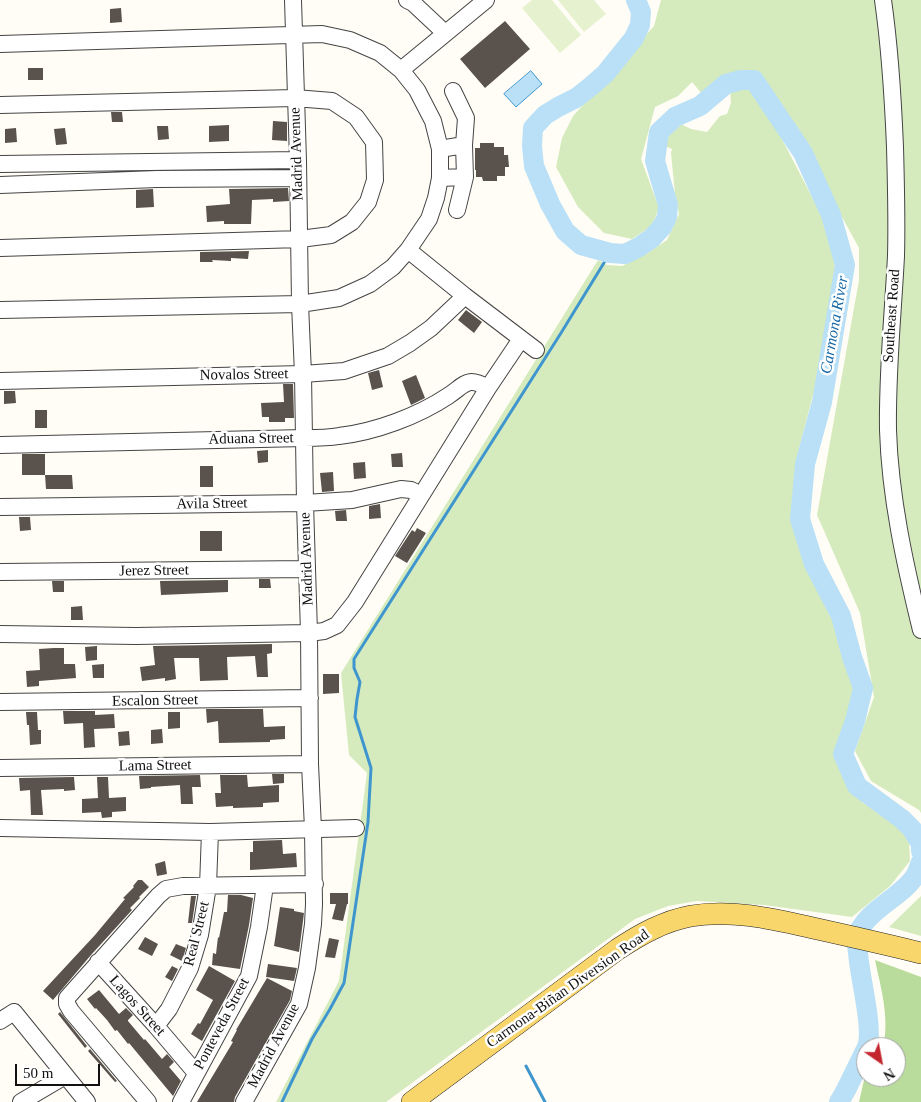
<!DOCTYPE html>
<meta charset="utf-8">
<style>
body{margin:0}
#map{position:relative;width:921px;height:1102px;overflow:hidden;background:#fffdf5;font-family:"Times New Roman",serif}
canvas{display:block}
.north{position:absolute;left:856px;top:1037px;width:50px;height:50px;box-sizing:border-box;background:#fff;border:1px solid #a0a0a0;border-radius:50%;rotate:147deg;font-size:14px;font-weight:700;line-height:20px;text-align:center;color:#111}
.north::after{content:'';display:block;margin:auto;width:18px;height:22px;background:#c4262e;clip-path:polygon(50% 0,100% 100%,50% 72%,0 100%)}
.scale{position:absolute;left:15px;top:1064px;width:85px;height:22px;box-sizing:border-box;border:2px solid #111;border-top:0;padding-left:6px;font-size:15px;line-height:18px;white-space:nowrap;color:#111;-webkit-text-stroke:4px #fff;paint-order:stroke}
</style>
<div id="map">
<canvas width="921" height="1102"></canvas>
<div class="north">N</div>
<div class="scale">50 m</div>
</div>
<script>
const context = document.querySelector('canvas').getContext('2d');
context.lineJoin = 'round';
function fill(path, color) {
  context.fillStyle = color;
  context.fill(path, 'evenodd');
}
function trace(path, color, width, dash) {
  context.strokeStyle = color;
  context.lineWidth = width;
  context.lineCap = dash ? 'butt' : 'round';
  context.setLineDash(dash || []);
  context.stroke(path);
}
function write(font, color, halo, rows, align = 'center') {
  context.font = font + ' "Times New Roman",serif';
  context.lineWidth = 5;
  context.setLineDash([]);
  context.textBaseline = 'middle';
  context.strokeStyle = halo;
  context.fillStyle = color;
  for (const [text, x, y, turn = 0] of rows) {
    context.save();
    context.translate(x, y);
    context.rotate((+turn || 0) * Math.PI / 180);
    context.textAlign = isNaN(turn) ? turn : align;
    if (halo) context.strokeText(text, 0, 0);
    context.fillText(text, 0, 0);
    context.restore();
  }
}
const green = new Path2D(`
 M661,0H921V813L919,810L871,781L855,751L874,697L860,613L817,515L859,280V248L796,133L758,74C748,76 726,75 718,81C712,85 708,90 702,94L692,82L678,96L655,107L641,159L659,208L652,226L632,239L604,233L578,207L556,167L562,138L573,116L654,26Z
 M754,85L829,230L836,273L816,383L798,453L793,510L806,561L831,612L856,689L836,755L849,789L863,803L893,821L909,839L910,861L890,886L852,917L764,905L697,901L668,906L635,919L386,1102H276L339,981L367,773L349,755L341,673L598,260L607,265L622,266L646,254L667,240L679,214L675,194L671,153L672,149L665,146C666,136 674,130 681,124L691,129L707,132L720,116L727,114L731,103L730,88Z
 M921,896V936L889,927Z`);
const forest = new Path2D(`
 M875,960L921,977V1102H859L864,1080L866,1077H896V1047H883C890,1019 881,988 875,960Z`);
const pitch = new Path2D(`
 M532,0H552L581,35L560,53L522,8Z
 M558,0H594L606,14L584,32Z`);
const water = new Path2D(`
 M531,71L542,84L516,107L504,94Z`);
const stream = new Path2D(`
 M526,1066L545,1102
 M282,1102L312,1039L330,1009L344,983L368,822L371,768L355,717L357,699L360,682L354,668V659L561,333L610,253`);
const river = new Path2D(`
 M636,0L641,12L640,25L634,38L605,74L590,87L576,98L558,107L545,115L533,128L532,146L534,166L550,204L565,231L581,245L610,253L625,254L639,247L652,238L662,227L667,217L668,205L655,161L659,132L675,117L700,106L726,84L741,80H754L803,153L831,215L845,265L822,402L805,464L800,519L814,564L841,616L852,657L863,688L855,721L843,754L857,786L902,819L912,829L921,844V851
 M867,1047C874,1028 859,975 858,952C857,947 856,941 857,937C864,911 901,898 915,876C918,872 919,866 921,862
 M839,1102L846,1090L866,1049`);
const building = new Path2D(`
 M121,8L122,22L110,23V9Z
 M505,21L530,49L485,88L460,59Z
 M28,68H43V80H28Z
 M111,112H122L123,122H112Z
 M273,121L287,122V141L272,140Z
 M229,125V141L209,142V126Z
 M157,126H168L169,139L158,140Z
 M16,128L17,142L5,143V129Z
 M65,128L67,144L56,145L54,129Z
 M480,143H494V147H504V155H508L509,167H505V176H497V181H483L482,177H476V170H475V148H480Z
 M288,188L289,201L273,202V199L252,200L251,224H224V221L207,222L206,206L230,204L229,189Z
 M153,189L154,207L136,208V190Z
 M249,251L248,259L231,258V261L212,260L213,262H200V252Z
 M466,310L482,322L474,333L458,320Z
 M379,370L383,387L372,390L368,373Z
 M416,375L425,398L411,405L402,381Z
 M283,384H293L294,418H285V422H269V417H262L261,403L284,402Z
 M4,391H15L16,403L4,404Z
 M35,410H47V428H35Z
 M268,450V462L258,463L257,451Z
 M402,453L403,467H392L391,454Z
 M22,454H45V475H22Z
 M365,462L366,478L354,479L353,463Z
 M200,466H213V487H200Z
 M333,472L334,491L322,492L320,473Z
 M45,475H72L73,489H46Z
 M380,504L381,518L369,519V506Z
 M346,510L347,521H336L335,511Z
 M19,517H30L31,530L20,531Z
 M417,528L426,533L407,563L395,556L412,530L415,532Z
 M200,531H222V551H200Z
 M259,579H270L271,588H259Z
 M228,580V592L161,595L160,581Z
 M52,581H64V592H53Z
 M82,606L83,620H71V607Z
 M272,644V653L267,654L268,677H257L255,656L227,657L228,680L200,681L199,658H174L176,679L165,681V678L142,681L140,667L155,665L153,646Z
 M97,646V660L86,661L85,647Z
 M54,648H64V664H75L76,678L39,681V686L27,687L26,671L40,670L39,649Z
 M104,664V678H93L92,665Z
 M323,674H339V693L323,694Z
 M206,709H263L264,727L285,726V739L270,740V742L219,743L218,721L207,723Z
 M63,711H95V715L114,714L115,728L94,729L95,747L84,748L83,723L64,724Z
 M26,712H37L38,730H41V744L30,745L29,725H27Z
 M168,712H180V728L168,729Z
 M162,729L163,743L151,744V730Z
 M129,731L130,745L119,746L118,732Z
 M272,774H284V783L273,784Z
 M200,775L201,787H192L193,804H181L180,785L151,787V788L140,789L139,776Z
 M220,775H247L248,787L279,785V802L263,803V807L233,808V806L216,807L215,793H221Z
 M74,777L75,790L64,791V789L41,790L43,815H31L30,790L20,791L19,778Z
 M97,777H108L109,798L126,797V811L112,812V817L102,818L101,812L82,813V799L98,798Z
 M282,840L283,854L296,853L297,867L250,870V852H253V841Z
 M165,861L167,874L157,876L155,864Z
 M138,880H142L149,887L139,897L140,898L130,908L132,910L91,955L53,1000L43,991L95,935L125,899L123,898L134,887L133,886Z
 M330,893H348V904H347L343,921L332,919L336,904H330Z
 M228,895H241L253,898L249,925L240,969L212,965L213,953L216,954L218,937L219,938L224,912H227Z
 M191,896H196L192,923H188Z
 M280,907L294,909V911L304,913L299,952L274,946Z
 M145,937L158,944L152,956L138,949Z
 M329,938L339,940L335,958L325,957Z
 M176,944L186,948L182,961L170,955Z
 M268,964L297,968L294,981L266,977Z
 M172,966L178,969L172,981L165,977Z
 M209,966L235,981L202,1041L191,1034L198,1023L200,1024L213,1000L196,990Z
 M267,978L292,991L290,1000L235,1097L234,1102H197L233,1042L231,1041L237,1030H236Z
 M99,990L119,1014L126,1008L133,1015L128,1020V1021L144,1040L145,1039L162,1059L167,1054L174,1062L169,1067L181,1081L173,1096L129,1043L128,1044L117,1030L115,1031L107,1020L96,1008L95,1009L87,999Z
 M60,1012L87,1046L85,1048L58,1014Z
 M90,1049L117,1081L115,1082L88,1051Z`);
const minor = new Path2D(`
 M407,0L413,3L445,33
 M883,0C890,49 893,98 895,147C896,183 897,220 896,256C893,314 887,372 888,430C890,497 905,565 921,630
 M0,44L322,34L350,40L380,53L401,70L417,90L433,121L440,149V178L436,198L429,219L408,250L393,267L370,284L339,298L300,304L0,310
 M401,70L486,0
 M453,91L466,118L464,145
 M0,105L295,98L332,101L356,117L374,142L375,180L368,202L352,222L331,235L300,239L0,248
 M440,149L464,145L465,177L440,178
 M0,164L298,160
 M0,185L157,179L298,178
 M457,210L465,177
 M408,250L465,296L536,350
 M0,381L303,374L344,371L388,356L410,343L431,328L465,296
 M0,445L304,438C316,438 328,438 339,436C375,432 418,416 448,396C466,384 467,376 488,388
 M0,507L305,503L352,500L401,489L411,490L421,495
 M0,572L307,569
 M0,634L136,636L309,633L324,631L337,625L355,602L488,388L521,339
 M0,702L310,698
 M0,768L310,764
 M0,828L210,832L356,828
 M98,962L156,1026L196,1073
 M0,1021L14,1012L87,1102
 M156,1026L169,1009L190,968L200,935L208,886L210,832
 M21,1102L65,1076
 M148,1102L71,1011L67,1004V998L158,896L166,889L183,886L315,884
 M181,1102L249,976L259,927L265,885
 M244,1102L299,1004L307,968L313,924L314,904L313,829L310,764L309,633L305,503L303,374L300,304L298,160L293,0`);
const major = new Path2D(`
 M412,1102L618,949C641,934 664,921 691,916C732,909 773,919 813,928C849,936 885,944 921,953`);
const streetNames = [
 ["Madrid Avenue",297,154,-92],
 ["Southeast Road",892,316,-86],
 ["Novalos Street",244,375,-1],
 ["Aduana Street",251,439,-1],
 ["Avila Street",212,504,-1],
 ["Madrid Avenue",307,559,-92],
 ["Jerez Street",154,571,-1],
 ["Escalon Street",155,701,-1],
 ["Lama Street",155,766,-1],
 ["Real Street",197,934,-76],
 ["Carmona-Biñan Diversion Road",568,989,-35],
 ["Lagos Street",137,1006,48],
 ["Ponteveda Street",222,1024,-62],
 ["Madrid Avenue",274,1046,-62]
];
const waterNames = [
 ["Carmona River",835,325,-80]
];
fill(green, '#d5ebbd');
fill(forest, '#b9dc9c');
fill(pitch, '#e6f2cf');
fill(water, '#b9e0f7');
trace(water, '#3f96cf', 1);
trace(stream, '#3f96cf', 3);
trace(river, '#b9e0f7', 20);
fill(building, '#5a524d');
trace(minor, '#444', 18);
trace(major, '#222', 22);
trace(minor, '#fff', 16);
trace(major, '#f9d66b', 21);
write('15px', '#111', '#fff', streetNames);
write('italic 16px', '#1768a6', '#fff', waterNames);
</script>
